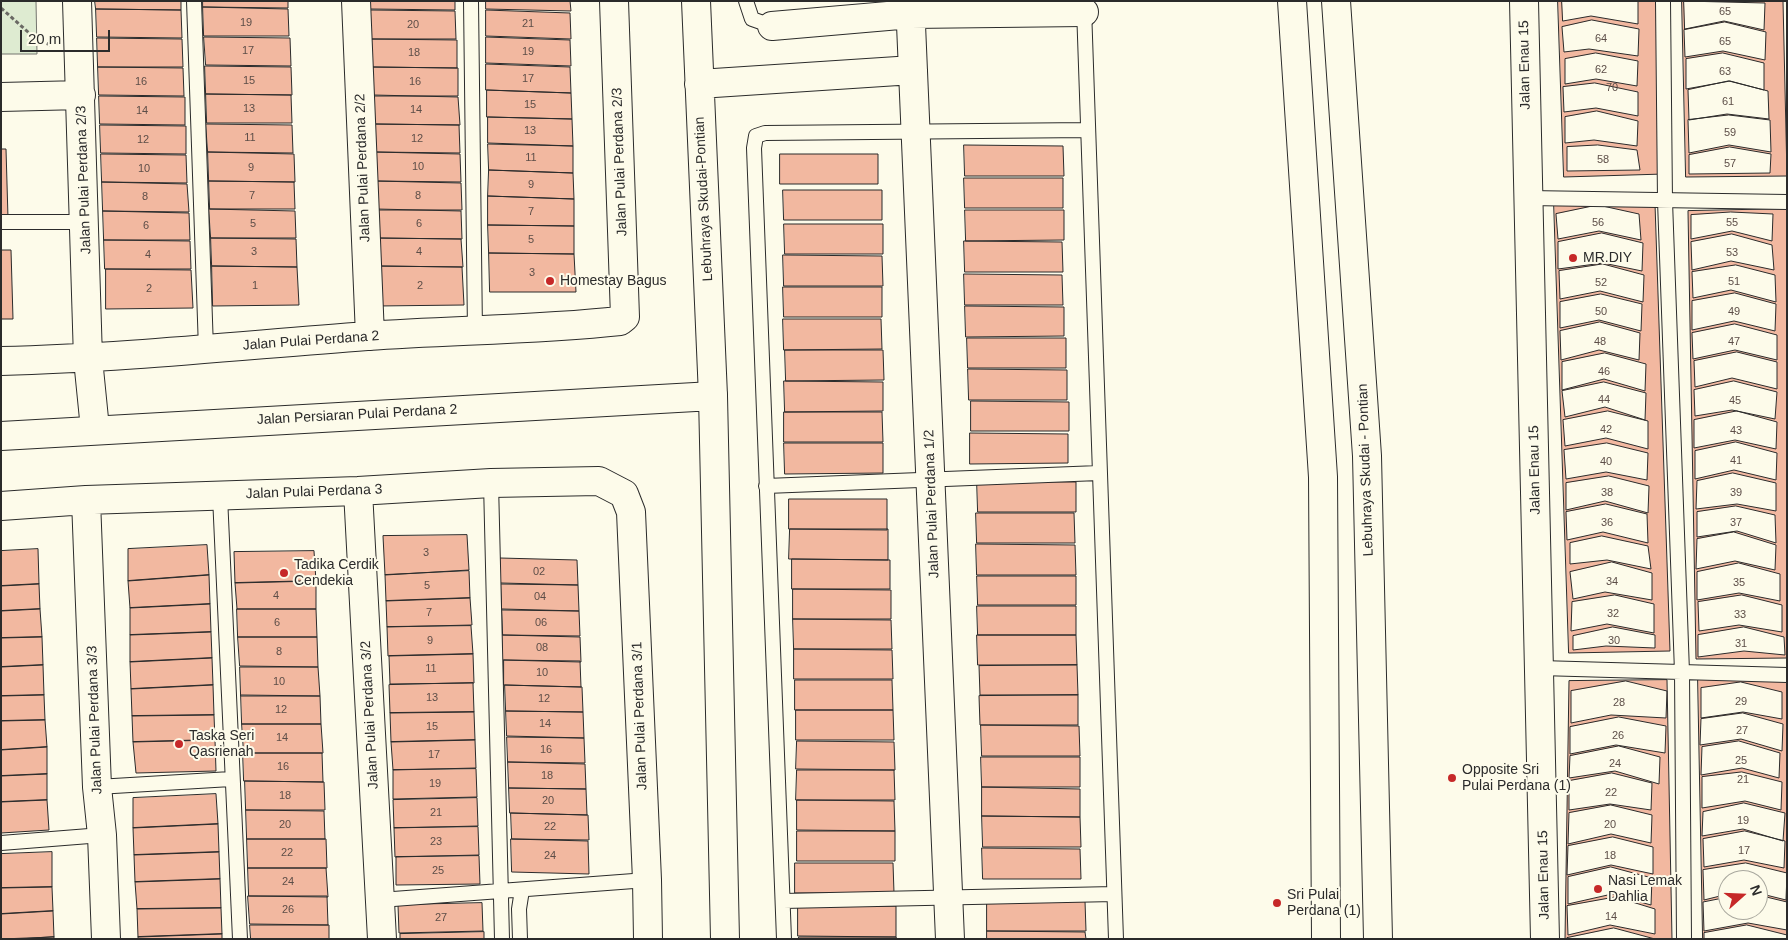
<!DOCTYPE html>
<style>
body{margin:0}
#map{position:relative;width:1788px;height:940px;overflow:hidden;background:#fdfbea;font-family:Helvetica,sans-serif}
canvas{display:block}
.frame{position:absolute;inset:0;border:2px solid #2b2b2b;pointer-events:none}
.north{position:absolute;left:1718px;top:870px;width:50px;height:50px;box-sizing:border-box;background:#fdfbea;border:1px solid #a9a89e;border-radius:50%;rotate:70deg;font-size:14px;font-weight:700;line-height:20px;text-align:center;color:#2b2b2b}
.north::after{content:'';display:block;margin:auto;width:18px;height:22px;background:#c62828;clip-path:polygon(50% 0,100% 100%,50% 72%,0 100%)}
.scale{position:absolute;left:20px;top:30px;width:90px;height:22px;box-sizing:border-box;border:2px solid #2b2b2b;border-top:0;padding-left:6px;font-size:15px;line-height:18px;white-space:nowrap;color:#2b2b2b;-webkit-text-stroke:4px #fdfbea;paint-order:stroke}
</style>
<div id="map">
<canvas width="1788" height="940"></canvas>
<div class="frame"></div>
<div class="north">N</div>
<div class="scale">20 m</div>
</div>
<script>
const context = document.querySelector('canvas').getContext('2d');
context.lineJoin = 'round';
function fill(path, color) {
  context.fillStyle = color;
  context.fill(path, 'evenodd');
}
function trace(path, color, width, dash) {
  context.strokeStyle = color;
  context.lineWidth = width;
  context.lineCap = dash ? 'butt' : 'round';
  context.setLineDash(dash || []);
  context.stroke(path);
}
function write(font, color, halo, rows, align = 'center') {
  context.font = font + ' Helvetica,sans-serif';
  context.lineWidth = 4;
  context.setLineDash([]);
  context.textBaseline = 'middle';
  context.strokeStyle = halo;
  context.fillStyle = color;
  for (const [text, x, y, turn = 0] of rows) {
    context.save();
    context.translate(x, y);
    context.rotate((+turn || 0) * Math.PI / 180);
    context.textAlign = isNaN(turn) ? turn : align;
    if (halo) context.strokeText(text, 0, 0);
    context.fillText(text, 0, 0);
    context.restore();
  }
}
const green = new Path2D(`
 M1,1H36L37,54H1Z`);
const building = new Path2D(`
 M95,1H181V10L96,9Z
 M203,1H288V8L203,7Z
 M369,1H455V10L369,9Z
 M486,1H570L571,11L486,9Z
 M1558,1H1660L1664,174L1564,177Z
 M1562,1H1638V24L1591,16L1563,21Z
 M1682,1H1783L1787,176L1686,177Z
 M1684,1L1765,3L1764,30L1724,21L1685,29Z
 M203,7L288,9L289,36H204Z
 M96,9L181,10L182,38L97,37Z
 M370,10L455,11L456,39H371Z
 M486,10L570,13L571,39L486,36Z
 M1592,20L1639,29L1638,56L1589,49L1564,52L1562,27Z
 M1725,22L1766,32L1765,60L1723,51L1685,57L1684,30Z
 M204,37L290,38L291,66L206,65Z
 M486,37L570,40L571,66L486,63Z
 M97,38L182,39L183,67H98Z
 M371,39L457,40V68L372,67Z
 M1596,53L1638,61L1637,86L1596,79L1565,84V59Z
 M1723,53L1764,63V90L1730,81L1686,89V59Z
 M486,64L570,67L571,93L486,90Z
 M205,66L291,67L292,95L206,94Z
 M98,67L183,68L184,96L99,95Z
 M372,67L458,68V96H373Z
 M1729,81L1768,91L1769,119L1727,114L1689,120L1688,90Z
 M1595,83L1638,92V116L1596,108L1564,112L1563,87Z
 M487,90L571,93L572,119L487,117Z
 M206,94L291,95L292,123H207Z
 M373,95L458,97L460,125L374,124Z
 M99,96L185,97V125L100,124Z
 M1597,111L1638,121L1637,146L1594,140L1565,143V117Z
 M1729,115L1770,120L1771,152L1729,145L1689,153L1688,120Z
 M488,117L572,119L573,146L488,143Z
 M206,124L292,125L293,153L208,152Z
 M374,124L459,125L460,153L375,152Z
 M100,125L186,126V154L101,153Z
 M488,144L573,146V173L489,170Z
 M964,145L1063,146L1064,176H965Z
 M1598,145L1637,150L1640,170L1567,171V147Z
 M1730,147L1771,154L1770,173L1689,174V155Z
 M1,149H6L8,218H1Z
 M208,152L294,154L295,182L209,181Z
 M374,152L460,154L461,182L375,181Z
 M101,154L186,155L187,183L102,182Z
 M780,154H878V184H780Z
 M489,170L573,173L574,199L488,196Z
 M964,178H1063V208H965Z
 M209,181L294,182L295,209H210Z
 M375,181L461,183L462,210H376Z
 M102,182L187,184L189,212L103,211Z
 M783,190H882V220H784Z
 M488,196L574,199V226L488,225Z
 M1554,203L1655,204L1670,651L1569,653Z
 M1598,205L1639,214L1641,240L1599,231L1558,239L1556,214Z
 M209,209L295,211L296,238H211Z
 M376,209L461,211L462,239L377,238Z
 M1787,209V658L1696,659L1688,211Z
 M965,210H1064V240L966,241Z
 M103,211L189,213L190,240H104Z
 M1731,212L1773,214L1772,241L1732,231L1691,239V215Z
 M784,224H883V254H785Z
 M488,225L574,226V254L489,253Z
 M1602,233L1643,243L1642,271L1603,263L1558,269V242Z
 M1732,234L1772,245L1774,270L1731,261L1692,270L1691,242Z
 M211,238L296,239L297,267L212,266Z
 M376,238L461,239L463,267L377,266Z
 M104,240L190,241L191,269H105Z
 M964,241L1062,242L1063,272H965Z
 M1,250H11L13,319H1Z
 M489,253L574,254L576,292H490Z
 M783,255L882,256L883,286H784Z
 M1603,264L1644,275L1643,302L1600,291L1560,299L1559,271Z
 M1736,265L1775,275L1776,302L1731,290L1693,298L1692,272Z
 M212,266L297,267L299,305L213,306Z
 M377,266L462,267L464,305L378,306Z
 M106,269L191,270L193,308L106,309Z
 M964,274L1062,275L1063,305H965Z
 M783,287H882V317H784Z
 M1735,293L1776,304L1775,331L1734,321L1692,330V301Z
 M1601,294L1642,304L1641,331L1599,320L1560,328V302Z
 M965,306L1064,307V336L966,337Z
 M783,319H881L882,349L784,350Z
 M1600,322L1640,333L1639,360L1599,350L1561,360L1560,331Z
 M1735,324L1777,335V360L1735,350L1693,359L1692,333Z
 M967,338H1066V368H968Z
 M785,350H883L884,380L786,381Z
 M1737,352L1777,362V389L1732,378L1695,387L1694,361Z
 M1605,353L1646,364L1645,391L1604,379L1562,390V362Z
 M968,369L1067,370V400H969Z
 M784,381L883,382V411L785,412Z
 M1734,381L1777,392L1775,419L1732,410L1695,416L1694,390Z
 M1604,382L1646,393L1645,420L1605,407L1565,417L1562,391Z
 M971,401L1069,402V431H971Z
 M1608,411L1648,421V449L1606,438L1565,446L1563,420Z
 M1737,411L1777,422L1776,449L1735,440L1694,448V420Z
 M784,412H882L883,442H784Z
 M970,433L1068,434V463L970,464Z
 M1736,442L1777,453L1776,480L1734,470L1695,479V451Z
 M784,443H883V473L785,474Z
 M1607,443L1648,453L1647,480L1606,472L1566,479L1564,450Z
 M1733,473L1776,483V511L1737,504L1696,509L1697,481Z
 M1609,476L1649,486L1648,513L1605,501L1566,510V483Z
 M977,481L1076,482V512H978Z
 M789,499H887V530L789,529Z
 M1606,504L1647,514L1648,543L1603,532L1567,540L1566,512Z
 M1736,506L1775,515L1776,543L1737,531L1697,537V512Z
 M976,513H1074L1075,543H977Z
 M790,529H888V560L789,559Z
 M1734,532L1776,545L1775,570L1735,561L1696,569L1697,539Z
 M467,535L469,570L385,575L383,536Z
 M1602,536L1648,546L1651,569L1607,560L1570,564V543Z
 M976,544L1075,545L1076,575H977Z
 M207,545L209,575L128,581V549Z
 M38,549L39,584L1,586V551Z
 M314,551L316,581L235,583L234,552Z
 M500,558L577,560L578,585L501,583Z
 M792,559L890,560V589H792Z
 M1612,562L1652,573V600L1605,592L1573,599L1570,572Z
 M1739,563L1780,574V601L1739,593L1697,600V572Z
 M469,571L470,598L386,601L385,575Z
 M209,575L210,604L130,608L128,581Z
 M977,576H1076V605H978Z
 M316,581V609H237L235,583Z
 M39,584L40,609L1,611V586Z
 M501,584L578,585L579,611L502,610Z
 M793,589L891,590V619H793Z
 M1615,595L1654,604V633L1607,624L1571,631L1572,602Z
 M1742,595L1782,605V632L1739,625L1699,631L1698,602Z
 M470,598L472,625L387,627L386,601Z
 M210,604L211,632L130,635V608Z
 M977,606H1076V635H978Z
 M40,609L42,637L1,638V611Z
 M237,609H316L317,637H238Z
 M502,609L579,611L580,636L503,635Z
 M793,619L891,620L892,649H794Z
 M471,626L473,654L388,656L387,627Z
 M1613,627L1655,635V648L1606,646L1573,650V636Z
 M1744,627L1784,637L1785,655L1744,651L1698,657V635Z
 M211,632L212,658L130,662V635Z
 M502,635L580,637L581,662L503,660Z
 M977,635H1076L1077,665H978Z
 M42,637L43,665L1,667V638Z
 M238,637H317L318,667L240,666Z
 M794,649L892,650L893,679H794Z
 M473,654L474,683L390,684L389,656Z
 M212,658L213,685L131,689L130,662Z
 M504,660L580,661L581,687L504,685Z
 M43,665L44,695L1,696V667Z
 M1077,665L1078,695H980L979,666Z
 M240,667H318L320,696H241Z
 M1698,679L1787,680V939H1703ZM1728,880H1758V910H1728Z
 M795,680H892L893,710H795Z
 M1667,680L1672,939H1565L1569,681Z
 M1626,681L1667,691L1666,718L1611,715L1571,723V691Z
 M1741,682L1782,692V719L1743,712L1701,718V688Z
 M473,683L474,712L390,713L389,685Z
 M213,685L214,715L132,716L131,689Z
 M505,685L582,687L583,712L506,711Z
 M44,695L45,720L1,721V696Z
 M241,695L320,696L321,724H242Z
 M1078,695V725H980L979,696Z
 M796,710H893L894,740H796Z
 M506,711L583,712L584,738L507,736Z
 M474,712L475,740L391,742L390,713Z
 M1743,713L1783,724L1782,751L1741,739L1700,745L1701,719Z
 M214,715L215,740L133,742L132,716Z
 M1619,717L1666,726L1665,753L1616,745L1570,754V727Z
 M45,720L47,747L1,750V721Z
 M242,724H321L323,753H244Z
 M981,725L1079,726L1080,756H982Z
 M507,737L584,738L585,763L508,762Z
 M215,740L216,771L136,773L133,742Z
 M475,740L476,768L393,770L391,742Z
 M797,741L894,742L895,770L796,769Z
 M1739,741L1780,753L1779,778L1742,768L1701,775L1702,747Z
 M1619,746L1660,757L1659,784L1615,771L1569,778L1570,756Z
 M47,747V774L1,776V750Z
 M243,753H322L323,782L244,781Z
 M981,757H1080V787H982Z
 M508,762L585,764L586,789L509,788Z
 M476,769L477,797L393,799V770Z
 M797,770H894L895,800H796Z
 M1742,772L1782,782L1781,810L1745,801L1702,808V777Z
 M1612,773L1652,783L1651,810L1610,804L1569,810V781Z
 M47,774V800L1,802V776Z
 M245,781L324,782L325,810H246Z
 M982,787L1080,789V817L982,816Z
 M509,788L586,789L587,815L510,813Z
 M216,794L218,824L133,828V798Z
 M477,798L478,826L394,828L393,800Z
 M47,800L49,830L1,833V802Z
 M797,800L894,801L895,831L797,830Z
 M1744,803L1785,813L1783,841L1743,829L1702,836L1703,812Z
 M1611,805L1652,815L1651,843L1611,834L1568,844L1569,813Z
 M246,810L324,811L325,839H247Z
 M511,813L588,815L589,840L512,839Z
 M982,816L1080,817L1081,847H983Z
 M218,824L219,852L134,855L133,828Z
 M478,827L479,855L395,857L394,828Z
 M797,831H895V861H797Z
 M1745,831L1785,841L1784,868L1744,860L1704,867L1703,839Z
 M1613,837L1653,847V874L1611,865L1567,875L1568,846Z
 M247,839H326L327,868H248Z
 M511,839L588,841L589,874L512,872Z
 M982,848L1080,849L1081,879H983Z
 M52,852V887L1,888V854Z
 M219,852L220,879L135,882L134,855Z
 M479,856L480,884L396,885V857Z
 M795,863H893L894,893H795Z
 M1746,863L1787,873L1786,900L1758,893V880H1728V894L1704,900L1703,870Z
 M1611,867L1652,878L1651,905L1612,894L1568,904V877Z
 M248,868H326L328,897L249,896Z
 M220,879L221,908L137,909L135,882Z
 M52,887L53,911L1,914V888Z
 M1758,895L1787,902V930L1748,923L1704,931L1703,902L1728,897V910H1758Z
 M248,896H327L328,925L250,924Z
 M1616,897L1655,909V934L1610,925L1568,935L1567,906Z
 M987,901H1085L1086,931H987Z
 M482,903L483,931L399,933L398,905Z
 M798,906H896V937L798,936Z
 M221,908L222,934L138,937L137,909Z
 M53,911L54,937L1,939V914Z
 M250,925H329V939H251Z
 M1747,925L1787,935V939H1704V933Z
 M1614,928L1655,939H1567V938Z
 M987,931L1085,932L1086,939H987Z
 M484,932V939H400V934Z
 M222,934V939H138V937Z
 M54,937V939H20Z
 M799,937H896L897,939H799Z`);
const path = new Path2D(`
 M1,8L37,40L51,45`);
const lane = new Path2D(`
 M194,1L206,349
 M471,1L475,332
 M746,1L752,19L772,26
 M1663,1L1665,201L1682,672L1684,939
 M1084,8L1116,939
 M1528,198L1787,202
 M1,222H85
 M491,483L502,939
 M766,486L1099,473
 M220,496L240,939
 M1540,668L1787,675
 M97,787L231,779
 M1,843L102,835
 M380,900L647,880
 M783,901L1114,894
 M520,939L519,909L522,890
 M784,939L754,148L756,136L765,133L1088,130`);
const street = new Path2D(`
 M77,1L88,359L95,429
 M356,1L370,336
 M696,1L713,396
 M910,1L950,939
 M1524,1L1545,939
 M772,26L911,14L1084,12
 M699,84L913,70
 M1,97L81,95
 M1,361C124,358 245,345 367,336C452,330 536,330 620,321L625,317L614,1
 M358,491L382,939
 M86,500L97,787L102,835L106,939
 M1,506L86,500L358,491L491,483L599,481L624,494L631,512L647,880L648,939`);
const secondary = new Path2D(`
 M1,436L713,396L725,939`);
const highway = new Path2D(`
 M1292,1L1323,477L1326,939
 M1336,1L1367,456L1378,939`);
const markers = [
 [1573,258,5,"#c62828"],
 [550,281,5,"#c62828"],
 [284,573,5,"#c62828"],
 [179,744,5,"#c62828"],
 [1452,778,5,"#c62828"],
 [1598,889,5,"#c62828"],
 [1277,903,5,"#c62828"]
];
const numberNames = [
 ["65",1725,12],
 ["19",246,23],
 ["21",528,24],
 ["20",413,25],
 ["64",1601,39],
 ["65",1725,42],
 ["17",248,51],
 ["19",528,52],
 ["18",414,53],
 ["62",1601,70],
 ["63",1725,72],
 ["17",528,79],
 ["15",249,81],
 ["16",141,82],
 ["16",415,82],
 ["70",1612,88],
 ["61",1728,102],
 ["15",530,105],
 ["13",249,109],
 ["14",416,110],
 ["14",142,111],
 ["13",530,131],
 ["59",1730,133],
 ["11",250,138],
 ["12",417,139],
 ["12",143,140],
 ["11",531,158],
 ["58",1603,160],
 ["57",1730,164],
 ["10",418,167],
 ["9",251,168],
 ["10",144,169],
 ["9",531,185],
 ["7",252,196],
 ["8",418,196],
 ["8",145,197],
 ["7",531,212],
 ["56",1598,223],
 ["55",1732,223],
 ["5",253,224],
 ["6",419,224],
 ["6",146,226],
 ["5",531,240],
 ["3",254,252],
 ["4",419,252],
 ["53",1732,253],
 ["4",148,255],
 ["3",532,273],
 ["51",1734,282],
 ["52",1601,283],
 ["1",255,286],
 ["2",420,286],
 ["2",149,289],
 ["50",1601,312],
 ["49",1734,312],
 ["48",1600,342],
 ["47",1734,342],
 ["46",1604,372],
 ["44",1604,400],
 ["45",1735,401],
 ["42",1606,430],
 ["43",1736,431],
 ["41",1736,461],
 ["40",1606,462],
 ["38",1607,493],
 ["39",1736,493],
 ["36",1607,523],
 ["37",1736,523],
 ["3",426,553],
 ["02",539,572],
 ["34",1612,582],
 ["35",1739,583],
 ["5",427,586],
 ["4",276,596],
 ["04",540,597],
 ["7",429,613],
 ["32",1613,614],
 ["33",1740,615],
 ["6",277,623],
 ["06",541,623],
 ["9",430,641],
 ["30",1614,641],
 ["31",1741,644],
 ["08",542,648],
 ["8",279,652],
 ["11",431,669],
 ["10",542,673],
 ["10",279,682],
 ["13",432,698],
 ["12",544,699],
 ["29",1741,702],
 ["28",1619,703],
 ["12",281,710],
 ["14",545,724],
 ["15",432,727],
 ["27",1742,731],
 ["26",1618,736],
 ["14",282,738],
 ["16",546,750],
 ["17",434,755],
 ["25",1741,761],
 ["24",1615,764],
 ["16",283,767],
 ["18",547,776],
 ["21",1743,780],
 ["19",435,784],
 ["22",1611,793],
 ["18",285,796],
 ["20",548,801],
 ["21",436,813],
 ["19",1743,821],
 ["20",285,825],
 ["20",1610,825],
 ["22",550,827],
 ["23",436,842],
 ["17",1744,851],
 ["22",287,853],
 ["24",550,856],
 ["18",1610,856],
 ["25",438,871],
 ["24",288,882],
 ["26",288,910],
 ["14",1611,917],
 ["27",441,918]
];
const streetNames = [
 ["Jalan Enau 15",1525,65,-91],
 ["Jalan Pulai Perdana 2/3",620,162,-92],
 ["Jalan Pulai Perdana 2/2",363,168,-92],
 ["Jalan Pulai Perdana 2/3",84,180,-92],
 ["Lebuhraya Skudai-Pontian",704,199,-93],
 ["Jalan Pulai Perdana 2",311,341,-4],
 ["Jalan Persiaran Pulai Perdana 2",357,415,-3],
 ["Lebuhraya Skudai - Pontian",1366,470,-92],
 ["Jalan Enau 15",1535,470,-91],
 ["Jalan Pulai Perdana 3",314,492,-2],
 ["Jalan Pulai Perdana 1/2",932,504,-92],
 ["Jalan Pulai Perdana 3/2",370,715,-93],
 ["Jalan Pulai Perdana 3/1",640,716,-92],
 ["Jalan Pulai Perdana 3/3",95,720,-92],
 ["Jalan Enau 15",1544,875,-91]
];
const poiNames = [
 ["MR.DIY",1583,258],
 ["Homestay Bagus",560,281],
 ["Tadika Cerdik",294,565],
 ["Cendekia",294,581],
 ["Taska Seri",189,736],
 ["Qasrienah",189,752],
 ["Opposite Sri",1462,770],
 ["Pulai Perdana (1)",1462,786],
 ["Nasi Lemak",1608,881],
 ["Dahlia",1608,897],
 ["Sri Pulai",1287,895],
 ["Perdana (1)",1287,911]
];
fill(green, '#deebd1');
trace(green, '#74746e', 1);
fill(building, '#f2b8a0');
trace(building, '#2b2b2b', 1);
trace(lane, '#2b2b2b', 16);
trace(street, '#2b2b2b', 30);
trace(secondary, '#2b2b2b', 30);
trace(highway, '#2b2b2b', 30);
trace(path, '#6a6964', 3, [4, 2.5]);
trace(lane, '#fdfbea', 14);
trace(street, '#fdfbea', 28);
trace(secondary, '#fdfbea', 28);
trace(highway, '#fdfbea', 28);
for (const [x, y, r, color] of markers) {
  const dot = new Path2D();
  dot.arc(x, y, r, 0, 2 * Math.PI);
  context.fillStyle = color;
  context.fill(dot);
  trace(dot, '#fdfbea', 2);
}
write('11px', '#5d4e48', null, numberNames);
write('14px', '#2b2b2b', '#fdfbea', streetNames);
write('14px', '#2b2b2b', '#fdfbea', poiNames, 'left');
</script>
